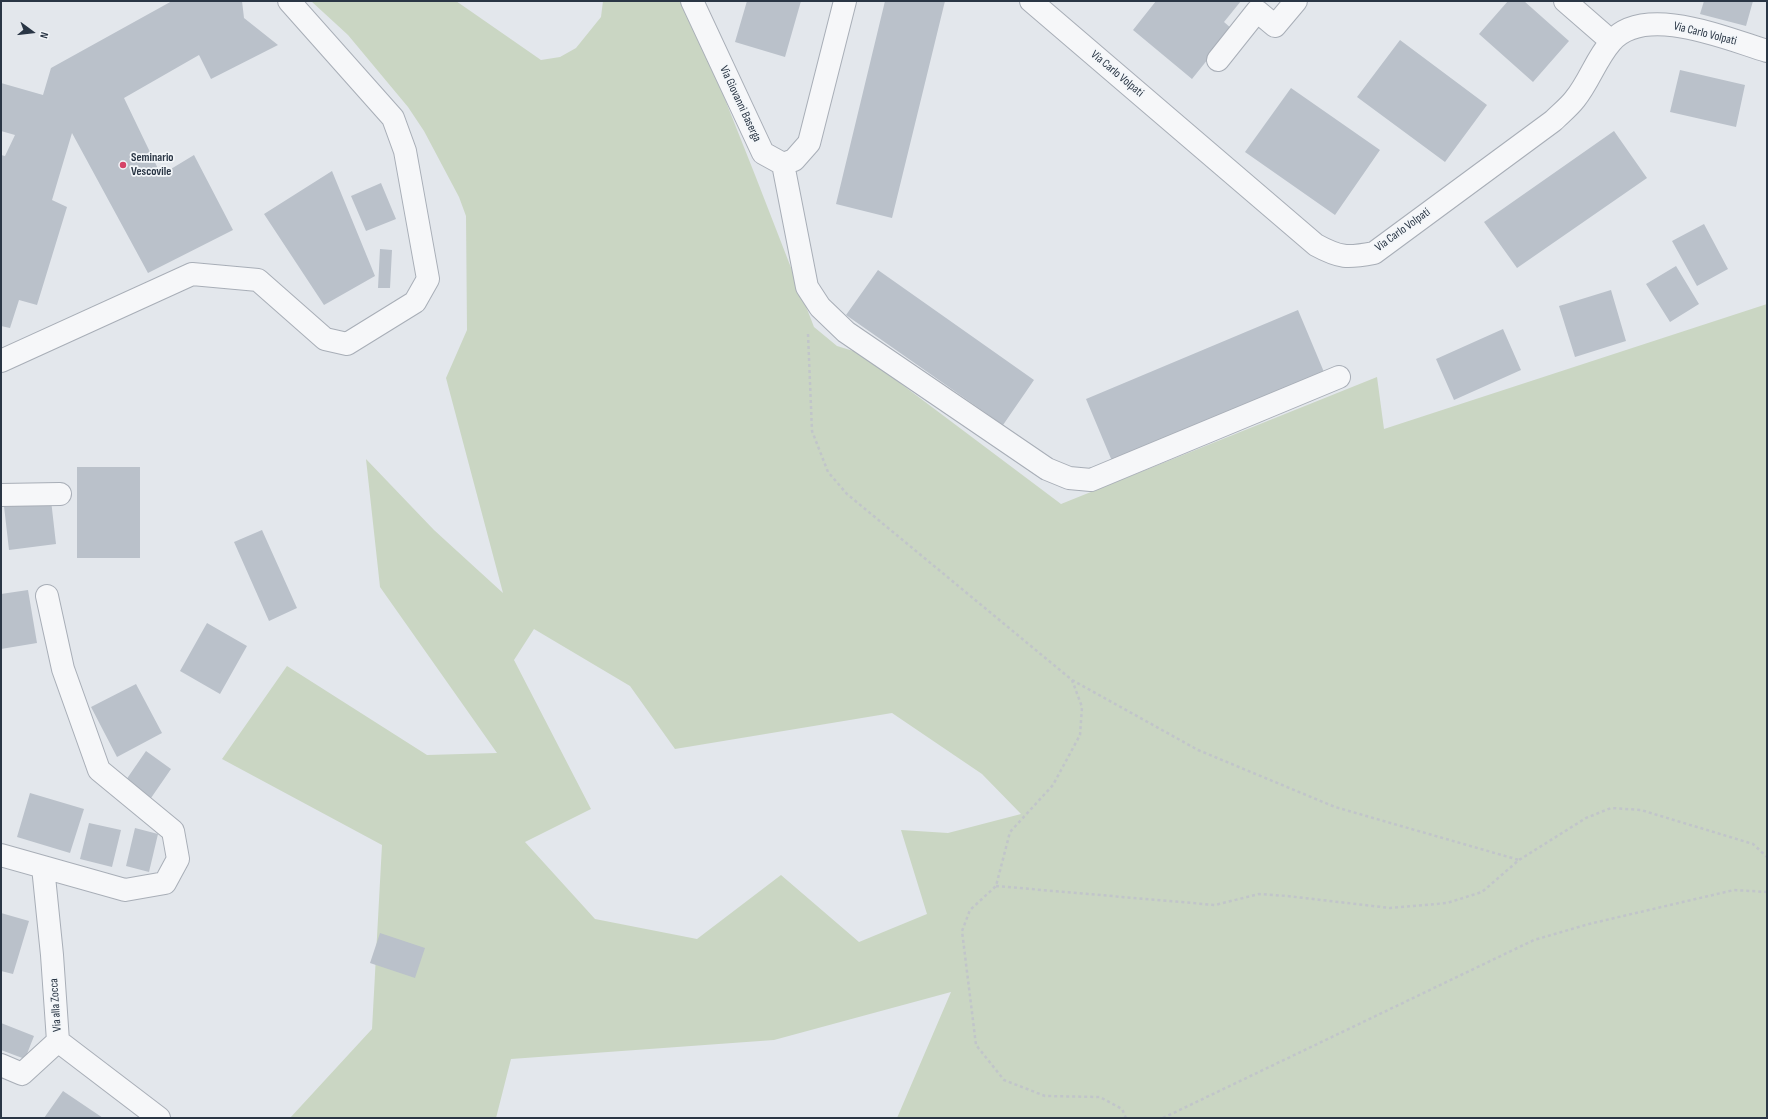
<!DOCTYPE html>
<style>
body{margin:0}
#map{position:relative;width:1768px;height:1119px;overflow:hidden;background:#e3e7ec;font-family:"Sofia Sans Condensed",sans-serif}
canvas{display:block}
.frame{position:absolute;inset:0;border:2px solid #2a3645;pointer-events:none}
.north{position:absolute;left:12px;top:12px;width:40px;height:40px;-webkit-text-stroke:3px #f3f6f9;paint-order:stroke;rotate:105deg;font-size:11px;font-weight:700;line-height:16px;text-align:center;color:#2a3645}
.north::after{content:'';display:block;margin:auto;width:14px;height:18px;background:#2a3645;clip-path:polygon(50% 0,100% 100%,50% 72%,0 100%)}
</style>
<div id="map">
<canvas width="1768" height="1119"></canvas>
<div class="frame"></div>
<div class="north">N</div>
</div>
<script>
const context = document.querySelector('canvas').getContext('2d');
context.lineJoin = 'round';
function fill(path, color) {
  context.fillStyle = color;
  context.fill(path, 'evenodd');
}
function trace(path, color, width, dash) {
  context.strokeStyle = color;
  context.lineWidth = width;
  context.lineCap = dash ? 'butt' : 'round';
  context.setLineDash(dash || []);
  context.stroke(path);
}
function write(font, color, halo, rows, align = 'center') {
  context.font = font + ' "Sofia Sans Condensed",sans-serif';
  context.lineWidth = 3.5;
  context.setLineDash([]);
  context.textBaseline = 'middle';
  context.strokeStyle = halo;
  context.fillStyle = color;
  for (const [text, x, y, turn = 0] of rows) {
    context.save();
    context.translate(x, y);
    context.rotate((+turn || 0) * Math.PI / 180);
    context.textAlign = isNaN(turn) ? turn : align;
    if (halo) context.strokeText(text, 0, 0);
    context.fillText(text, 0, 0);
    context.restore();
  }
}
const green = new Path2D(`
 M311,1H456L541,60L560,57L576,48L601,17L603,1H686L755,175L814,327L837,346L860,353L1061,504L1377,377L1384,429L1767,304V1118H897L951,992L774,1040L511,1059L496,1118H290L372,1029L382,845L222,759L287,666L427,755L497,753L380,587L366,459L434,530L503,593L446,378L467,330L466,216L459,197L424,131L408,107L348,35ZM534,629L630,686L675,749L892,713L982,774L1021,814L948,833L901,830L927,914L859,942L781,875L697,939L595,919L525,842L591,809L514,660Z`);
const building = new Path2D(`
 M172,1H242L244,18L278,45L211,79L199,55L124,98L161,175L194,155L233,230L148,273L72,133L52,200L67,207L37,305L19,300L10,328L1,326V155L5,156L15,135L1,131V83L43,95L51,68Z
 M747,1H801L785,57L735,42Z
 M885,1H945L892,218L836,204Z
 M1156,1H1241L1224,22L1232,29L1192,79L1133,30Z
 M1508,1H1524L1569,41L1533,82L1479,34Z
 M1704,1H1753L1746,26L1700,14Z
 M1400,40L1487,105L1445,162L1357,97Z
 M1680,70L1745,85L1736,127L1670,112Z
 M1291,88L1380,150L1335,215L1245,152Z
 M1614,131L1647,178L1517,268L1484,222Z
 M332,171L375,276L324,305L264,214Z
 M381,183L396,219L366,231L351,196Z
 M1704,224L1728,269L1697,286L1672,241Z
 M380,249L392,250L390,288H378Z
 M1676,266L1699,304L1670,322L1646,284Z
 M878,270L1034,380L1003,425L846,315Z
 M1611,290L1626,341L1575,357L1559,306Z
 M1298,310L1324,372L1112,461L1086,399Z
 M1503,329L1521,370L1454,400L1436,359Z
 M77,467H140V558H77Z
 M51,500L56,544L9,550L4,506Z
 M262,530L297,608L269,621L234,542Z
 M28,590L37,643L1,649V594Z
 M207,623L247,646L220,694L180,671Z
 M136,684L162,733L117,757L91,707Z
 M146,751L171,769L151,798L126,780Z
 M30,793L84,809L70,853L17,837Z
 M89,823L121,830L112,867L80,859Z
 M135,828L158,834L149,872L126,866Z
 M1,913L29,921L13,974L1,971Z
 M380,933L425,948L415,978L370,963Z
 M1,1023L34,1036L25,1059L1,1050Z
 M63,1091L103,1118H44Z`);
const path = new Path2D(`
 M808,334L812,431L828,472L847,494L1072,680L1082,707L1080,735L1053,785L1010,832L996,886L970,910L962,931L976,1045L1004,1080L1045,1096L1100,1097L1122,1109L1126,1118
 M1072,680L1198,750L1335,807L1519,860
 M996,886L1215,905L1259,894L1287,896L1390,908L1447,903L1482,892L1519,860L1586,818L1611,808L1641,810L1753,844L1767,857
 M1163,1118L1534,940L1589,924L1734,890L1767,892`);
const minor = new Path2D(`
 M692,1L763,153L783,164L794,160L809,143L845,1
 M1031,1L1316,245C1340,258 1347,258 1374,253L1553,121C1560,114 1569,107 1575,99C1589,82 1596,59 1611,42C1644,3 1727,39 1767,51
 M1565,1L1611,41
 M1218,60L1257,11L1275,26L1296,1
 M783,164L807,287L820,307L846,332L1047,469L1069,478L1091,480L1339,377
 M1,361L192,274L258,280L325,339L347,344L415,302L428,279L405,151L393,118L289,1
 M1,495L60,494
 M1,855L125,890L165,883L178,859L173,831L99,770L63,669L47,596
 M43,867L52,955L58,1041L159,1118
 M1,1065L22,1074L58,1041`);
const markers = [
 [123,165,4,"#d54368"]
];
const streetNames = [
 ["Via Carlo Volpati",1705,34,14],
 ["Via Carlo Volpati",1117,74,40],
 ["Via Giovanni Baserga",740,104,65],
 ["Via Carlo Volpati",1403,230,-36],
 ["Via alla Zocca",56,1005,-94]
];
const poiNames = [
 ["Seminario",131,158],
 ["Vescovile",131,172]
];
fill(green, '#cad6c3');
fill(building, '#bac1ca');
trace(minor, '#a8aeb7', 24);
trace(path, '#c1c5ca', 2.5, [3, 3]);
trace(minor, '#f6f7f9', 22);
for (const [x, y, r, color] of markers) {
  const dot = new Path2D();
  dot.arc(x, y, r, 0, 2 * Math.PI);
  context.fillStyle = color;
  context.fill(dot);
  trace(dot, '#f3f6f9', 1.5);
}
write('12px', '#2a3645', '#f3f6f9', streetNames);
write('bold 12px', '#2a3645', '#f3f6f9', poiNames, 'left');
</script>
